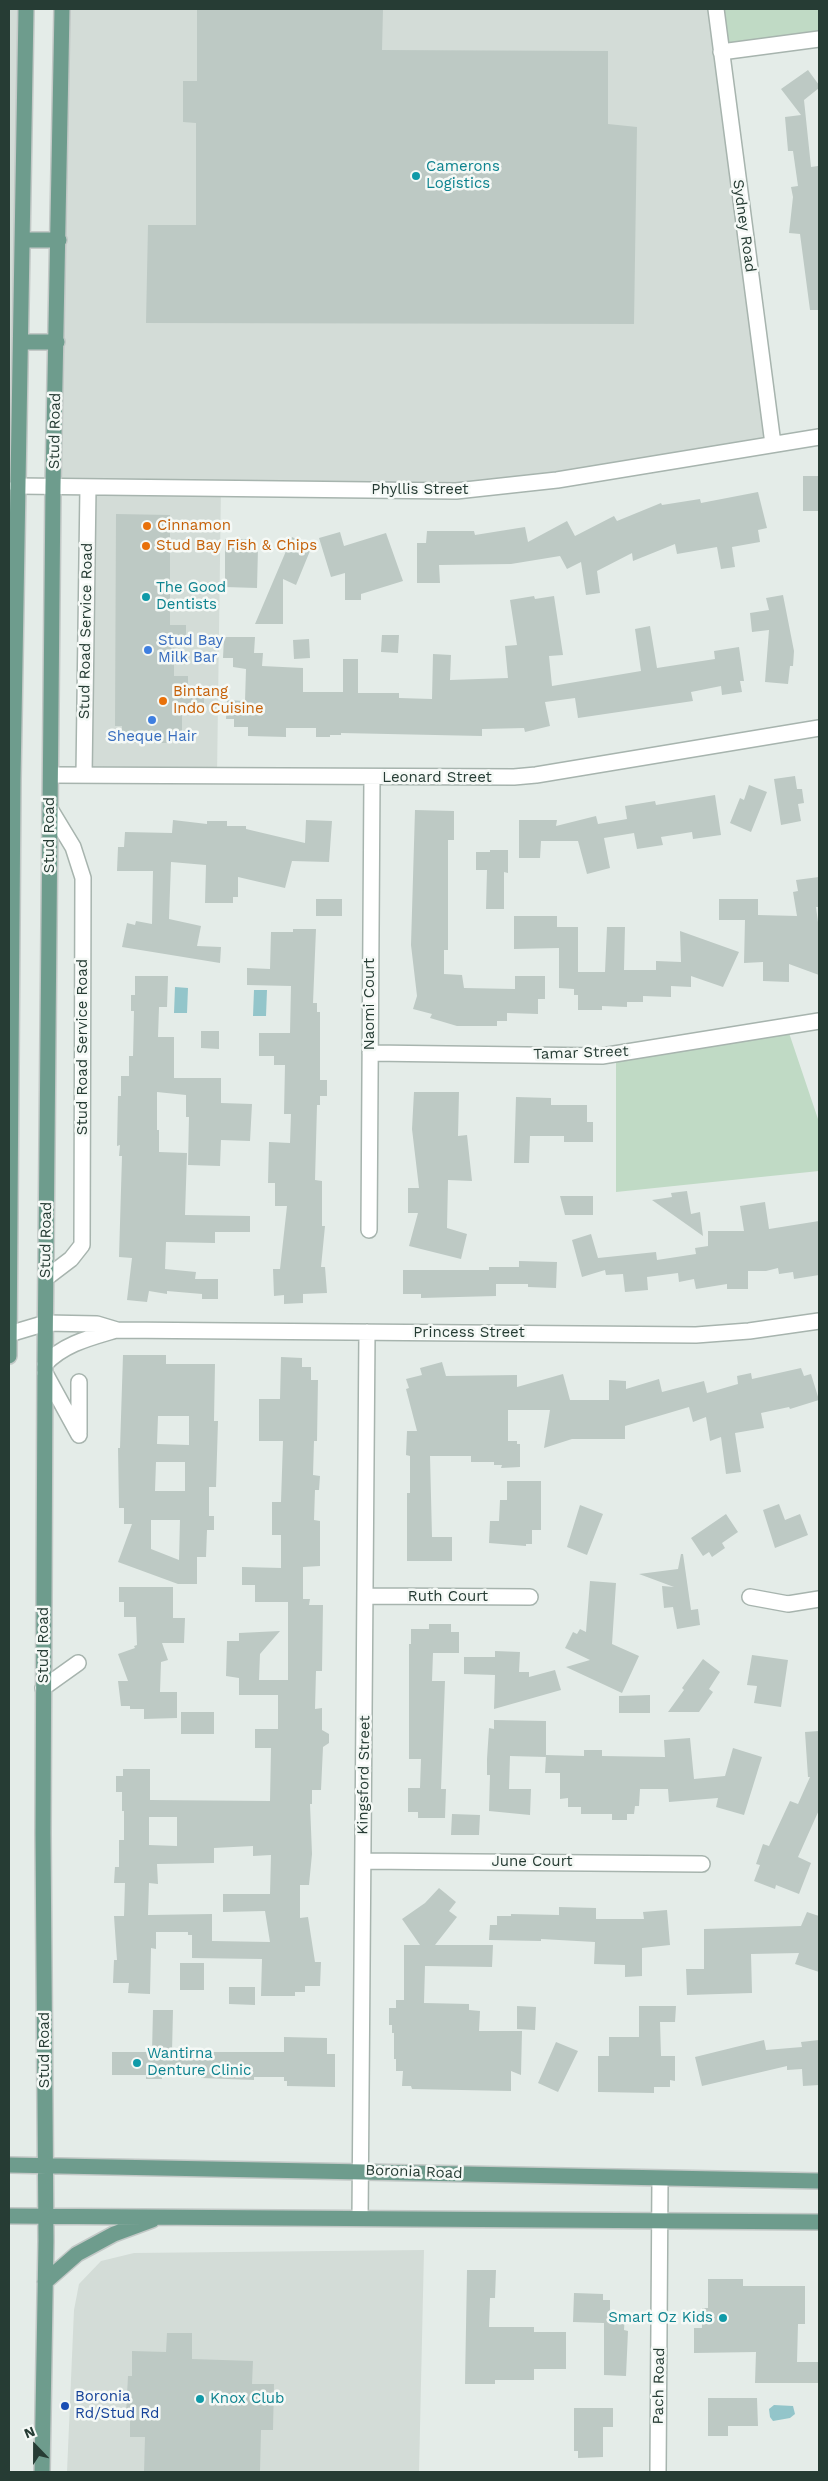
<!DOCTYPE html>
<style>
body{margin:0}
#map{position:relative;width:828px;height:2481px;overflow:hidden;background:#e4ece8;font-family:"Work Sans",sans-serif}
canvas{display:block}
.frame{position:absolute;inset:0;border:10px solid #263c34;pointer-events:none}
.north{position:absolute;left:10px;top:2421px;width:50px;height:50px;-webkit-text-stroke:4px #f5f9f6;paint-order:stroke;rotate:338deg;font-size:14px;font-weight:700;line-height:20px;text-align:center;color:#263c34}
.north::after{content:'';display:block;margin:auto;width:18px;height:22px;background:#263c34;clip-path:polygon(50% 0,100% 100%,50% 72%,0 100%)}
</style>
<div id="map">
<canvas width="828" height="2481"></canvas>
<div class="frame"></div>
<div class="north">N</div>
</div>
<script>
const context = document.querySelector('canvas').getContext('2d');
context.lineJoin = 'round';
function fill(path, color) {
  context.fillStyle = color;
  context.fill(path, 'evenodd');
}
function trace(path, color, width, dash) {
  context.strokeStyle = color;
  context.lineWidth = width;
  context.lineCap = dash ? 'butt' : 'round';
  context.setLineDash(dash || []);
  context.stroke(path);
}
function write(font, color, halo, rows, align = 'center') {
  context.font = font + ' "Work Sans",sans-serif';
  context.lineWidth = 5;
  context.setLineDash([]);
  context.textBaseline = 'middle';
  context.strokeStyle = halo;
  context.fillStyle = color;
  for (const [text, x, y, turn = 0] of rows) {
    context.save();
    context.translate(x, y);
    context.rotate((+turn || 0) * Math.PI / 180);
    context.textAlign = isNaN(turn) ? turn : align;
    if (halo) context.strokeText(text, 0, 0);
    context.fillText(text, 0, 0);
    context.restore();
  }
}
const built = new Path2D(`
 M9,9H26L17,490H9Z
 M62,9H716L773,444L506,487L221,488L217,776L84,775L88,487L53,486Z
 M424,2250L419,2472H67L74,2310L79,2284L101,2261L134,2253Z`);
const green = new Path2D(`
 M716,9H819V39L721,52Z
 M787,1027L819,1122V1171L616,1192V1054Z`);
const water = new Path2D(`
 M175,987L188,988L187,1013H174Z
 M254,990H267L266,1016H253Z
 M774,2405L793,2406L795,2414L790,2418L773,2421L770,2417L769,2409Z`);
const building = new Path2D(`
 M197,9H383L382,50L608,51V124L637,127L634,324L146,323L148,225H196V123L183,122V81H197Z
 M808,70L819,85V88L804,100L811,167L818,166L819,174V310H810L800,234L789,233L793,197L791,187L798,186L793,151H788L785,117L801,115L781,89Z
 M803,476H819V511H803Z
 M758,492L767,528L758,530L760,542L732,547L735,567L721,569L717,547L677,554L675,544L633,561L632,553L597,571L600,593L586,595L581,562L567,569L560,556L511,564L439,565L440,583H417V543H426L427,531H474L475,535L525,527L528,542L567,521L575,536L614,516L617,521L661,503L662,505L700,499L701,503Z
 M116,514L170,515V625H186V642L174,641V676H188V693L204,692V709H182V734H173L172,743H122V726H115Z
 M340,532L344,546L386,533L403,581L361,594V600H345V573L331,577L319,538Z
 M292,537L312,546L296,585L283,579V624H255Z
 M225,539H247V548H258L257,588L225,587Z
 M783,595L794,651L793,666H790L788,684L765,682L769,630L752,632L750,613L769,610L766,598Z
 M534,596L535,599L554,596L563,655L549,656L552,686L641,671L635,629L650,626L657,668L715,659L714,651L739,647L744,681H740L742,692L722,695L721,686L691,692L693,701L578,718L575,698L545,702L550,726L525,732L524,728L482,729V736L341,733V735H330V737H316V728H286V737L248,736V727H234V719H226L227,700L245,701L246,669L233,667V658H223L224,637H255L254,653H263L262,666L303,668V692H343V659H358V693H399V698L432,699L433,654L451,655L450,680L508,678L505,646L517,645L510,600Z
 M382,635H399L398,653L381,652Z
 M309,639L310,658L294,659L293,640Z
 M795,776L797,789H802L804,803L798,804L801,821L781,825L774,779Z
 M749,785L767,792L751,832L730,823L740,798L744,800Z
 M715,795L721,835L693,839L692,832L661,837L663,845L637,849L634,833L604,838L610,868L587,874L578,841H541L540,858H519V820H557L556,826L596,816L598,824L627,819L625,806L655,801L656,805Z
 M415,810L454,811V840H448V950H444V974L462,975L464,988L515,989V976H545V999H538V1014L507,1013V1021H497V1026H457L430,1018L432,1014L413,1009L417,996L411,945Z
 M173,820L207,824V821H227V826H246V829L305,843L306,820L332,821L329,862L292,861L285,888L238,877V897H233V903H205L206,865L171,862L169,919L201,926L197,946L221,947L220,963L122,947L127,923L135,925L136,921L152,924L153,871H117L118,847H124L125,832L172,833Z
 M490,850H508V873L504,872V909H486L487,870H476V852H490Z
 M819,877V907H816L819,930V975L789,964V982L763,981V962L744,963L745,920H719V899H758V915L797,916L793,892L798,891L796,880Z
 M316,899H342V916H316Z
 M514,916H557V927H578V972H605L607,927H625L624,970H656V961L681,962L680,931L739,952L723,987L691,976V987L671,986V997L643,996V1002H627V1007L602,1006V1010H578V995H574V989L559,988V948L514,949Z
 M293,929H316L313,1003H317V1012H320V1080H327V1096H320V1105H317L315,1180L322,1181V1226H325L321,1267H325L327,1293L303,1294V1303L284,1304V1295L274,1296L273,1269H280L287,1206H275V1183H268L269,1142L290,1143L291,1114H284L285,1065H274V1056H259V1033H290L291,986L247,985V968L270,969L271,932H293Z
 M135,976H168L167,1007H159L158,1037H174V1078H221V1103L252,1104L250,1141L221,1140L220,1166L188,1165L189,1117H186V1095L157,1092V1130H159V1152L187,1153L185,1215L250,1216V1232H215V1243L166,1242L165,1269L196,1272L195,1279H218V1299H202V1294L167,1291V1294L149,1291L147,1302L127,1300L132,1258L119,1257L122,1156H119L120,1145L117,1146L118,1096H121V1076H129V1056H133L134,1011H131V995H135Z
 M201,1031H219V1049L201,1048Z
 M414,1092H459L458,1136L467,1135L472,1181L448,1180L447,1228L467,1234L461,1259L409,1246L418,1213H408V1188H419L412,1129Z
 M516,1097L551,1098V1105H587V1122H593V1142H564V1136H530L529,1163H514Z
 M687,1191L691,1214L700,1212L703,1236L652,1200L672,1197L671,1193Z
 M560,1196H593V1215H565Z
 M765,1202L769,1229L819,1221V1275L794,1279L793,1272L779,1274L778,1268L766,1271H748V1289H727V1284L696,1289L694,1279L679,1282L678,1273L647,1277L648,1290L625,1292L623,1274L606,1275L605,1270L582,1277L572,1240L591,1234L598,1258L656,1252L657,1260L696,1254L695,1248L708,1246V1231H744L740,1206Z
 M519,1261L557,1262L556,1288L528,1287V1284H496V1296L421,1298V1294H403V1270H489V1267H519Z
 M123,1355H166V1364H215L214,1421H218L216,1487H209V1516H214V1530H207L206,1557H197V1584H178L118,1562L132,1524H124V1508H119L118,1448H120ZM158,1416H189V1445L157,1444ZM156,1462H185V1491H155ZM151,1520H180L179,1560L151,1549Z
 M281,1357L302,1358V1367H311V1380H318L317,1441H314L313,1475L320,1476L319,1490H315L314,1520L320,1521V1566L303,1567V1599H310L309,1605H323L322,1671H316L315,1709L322,1708V1730L329,1734V1743L323,1747L321,1790H312V1804H310L312,1854L309,1885H300V1918L308,1917L315,1962H321L320,1986H305V1992H295V1996H261L262,1959L192,1958V1935H188V1932H156V1949L151,1948L150,1994L128,1993L129,1983H113L114,1960H117L114,1916H124L125,1883H114L115,1867H119V1840H124V1811H122V1792H116V1776H123V1769H150V1800L270,1801L271,1748H255V1729H278V1695H239V1678L226,1676L227,1641H239V1633L280,1631L260,1654L259,1680H288V1602H255V1585H242V1567L281,1568V1535H272V1502H281L283,1441H259V1399H280ZM149,1817H177V1846L149,1845ZM253,1846V1856L271,1855L270,1894H223V1912L265,1911L270,1942L212,1941V1914L148,1915L149,1883L158,1884L157,1864L214,1863V1848Z
 M442,1362L446,1376L517,1375V1387L563,1374L570,1400H609V1380L626,1381V1389L659,1379L662,1392L704,1381L707,1393L738,1384L737,1376L751,1373L752,1379L801,1368L804,1376L811,1374L819,1400L790,1409L789,1407L761,1413L764,1428L735,1433L741,1472L726,1474L721,1437L710,1441L706,1417L693,1422L689,1407L625,1426V1439H572L544,1448L550,1410H508V1441H517V1444H520V1467L501,1468L502,1465H494V1462H471V1456H430L432,1537H452V1561H407V1493H410V1456L406,1455L407,1431H417L406,1389L409,1388L406,1379L422,1375L420,1368Z
 M507,1481H541V1530H532V1544H526V1546L489,1543L490,1521H499L500,1500H507Z
 M779,1504L785,1520L800,1514L808,1535L775,1548L763,1510Z
 M580,1505L603,1514L587,1555L567,1547Z
 M726,1514L738,1532L722,1543L725,1548L712,1557L709,1552L703,1556L691,1538Z
 M681,1554H683L691,1610L698,1609L700,1625L677,1629L673,1607L664,1608L662,1586L674,1587L639,1574L678,1569Z
 M590,1581L616,1583L612,1644L639,1656L622,1693L566,1667L590,1660L565,1648L573,1632L577,1634L580,1629L586,1632Z
 M119,1587H173V1618H185L184,1643H162L168,1660L161,1662L160,1692H177V1718L144,1719V1709H130V1706H121L118,1681H128L118,1654L135,1648L134,1646L137,1645L136,1617H124V1602H119Z
 M429,1624H451V1632H459V1653H433L432,1681H445L441,1789H446L445,1818H418V1812H408V1788H420L421,1759H409V1644H411V1629H429Z
 M495,1651L520,1652L519,1672H529V1677L555,1670L561,1690L494,1709L495,1675L464,1674V1657H495Z
 M752,1655L788,1660L781,1707L754,1703L757,1686L747,1685Z
 M703,1659L720,1672L709,1689L713,1692L699,1712H668L684,1690L682,1688Z
 M650,1695V1713H619V1696Z
 M181,1712H214V1734H181Z
 M494,1720L546,1721V1757L510,1756L509,1789H531L530,1815L489,1811L490,1775H487V1759L489,1728L494,1729Z
 M819,1731V1810L798,1857L811,1863L799,1894L776,1885L775,1889L754,1881L760,1865L756,1864L763,1844L769,1846L790,1801L798,1804L810,1777H808L805,1732Z
 M690,1738L694,1779L725,1776L733,1748L762,1757L744,1815L716,1807L718,1798L669,1802L668,1789H640L639,1806H635L634,1814H627V1820H612V1814H581V1807H568V1798L560,1799V1773H545L546,1755L584,1756V1750H602V1756L665,1757L664,1740Z
 M452,1814L480,1815L479,1835H451Z
 M439,1888L456,1902L449,1911L457,1917L435,1945H493L492,1967L425,1966L424,2003L469,2004V2010L480,2011L479,2031H522L521,2075L511,2071V2091L412,2089L411,2086H402L403,2071H396V2059H394V2033H392V2025H389V2008H396V2000H404V1945H420L402,1919L425,1903Z
 M559,1907L596,1908V1919H644L643,1912L667,1910L670,1945L642,1948V1976L625,1977V1965L594,1964L595,1942L541,1939V1941L489,1940L490,1925H497V1916H511V1914L559,1915Z
 M807,1912L819,1916V1972L795,1964L799,1953L751,1954L752,1993L687,1995L686,1969H704V1929L801,1926Z
 M180,1963H204V1990H180Z
 M229,1987H255V2005L229,2004Z
 M517,2006L536,2007L535,2030L517,2029Z
 M639,2006H676L675,2022H660L661,2056H675V2081L670,2080V2087H654V2093L598,2092V2056H609V2037H639Z
 M153,2010H173L172,2052H284V2037L327,2038V2054H335V2087L287,2086V2081H284V2077H254V2080L201,2078V2076H162V2079H146V2075H112V2052H152Z
 M764,2040L766,2050L802,2047L801,2042L819,2040V2085L803,2086L802,2069L787,2070V2066L702,2086L695,2057Z
 M556,2042L578,2051L558,2092L538,2083Z
 M467,2270H496L495,2298H490L489,2327H534V2332H566V2369H534V2380H495V2384H465Z
 M708,2279H743V2286H805V2324H798L797,2362H819V2383H755L756,2352L694,2353V2328H702V2308H708Z
 M574,2293L603,2294V2300H610V2312H625L624,2330L628,2331L626,2376L604,2375V2323L573,2322Z
 M167,2333H192V2359L253,2361L252,2384H274L273,2430H261L260,2471L144,2472L145,2437H130V2414H126L128,2376H132V2351L166,2352Z
 M708,2398H757L758,2426H728V2436H708Z
 M574,2408H613V2427H603V2457L578,2458V2451H574Z`);
const street = new Path2D(`
 M716,9L773,444
 M721,52L819,39
 M17,486L456,491L557,480L819,437
 M51,775L514,777L536,775L819,728
 M84,775L88,487
 M370,1053L602,1056L819,1021
 M369,1230L372,778
 M46,1278L71,1259L82,1245L83,878L73,847L50,809
 M9,1334L46,1323L97,1324L117,1330L696,1335L749,1331L819,1321
 M45,1364C64,1344 89,1338 116,1330
 M45,1373L79,1435
 M79,1433V1382
 M366,1596L530,1597
 M750,1597L788,1604L819,1599
 M43,1688L78,1663
 M363,1861L702,1864
 M360,2218L367,1332
 M658,2472L660,2179`);
const primary = new Path2D(`
 M23,240H59
 M22,342H57
 M9,1356L13,779L26,9
 M9,2165L819,2181
 M9,2216L819,2222
 M45,2282L77,2254L114,2234L152,2220
 M42,2472L46,2241L43,1833L45,1364L53,486L62,9`);
const markers = [
 [416,176,5,"#0f9aa8"],
 [147,526,5,"#e8710a"],
 [146,546,5,"#e8710a"],
 [146,597,5,"#0f9aa8"],
 [148,650,5,"#3f7fe0"],
 [163,701,5,"#e8710a"],
 [152,720,5,"#3f7fe0"],
 [137,2063,5,"#0f9aa8"],
 [723,2318,5,"#0f9aa8"],
 [200,2399,5,"#0f9aa8"],
 [65,2406,5,"#1a4fb4"]
];
const cultureNames = [
 ["Camerons",426,167],
 ["Logistics",426,184],
 ["The Good",156,588],
 ["Dentists",156,605],
 ["Wantirna",147,2054],
 ["Denture Clinic",147,2071],
 ["Smart Oz Kids",713,2318,"right"],
 ["Knox Club",210,2399]
];
const streetNames = [
 ["Sydney Road",744,226,82],
 ["Stud Road",55,431,-89],
 ["Phyllis Street",420,490],
 ["Stud Road Service Road",86,631,-89],
 ["Leonard Street",437,778],
 ["Stud Road",50,835,-90],
 ["Naomi Court",370,1004,-90],
 ["Stud Road Service Road",83,1047,-90],
 ["Tamar Street",581,1053,-2],
 ["Stud Road",46,1240,-89],
 ["Princess Street",469,1333],
 ["Ruth Court",448,1597],
 ["Stud Road",44,1645,-90],
 ["Kingsford Street",364,1775,-89],
 ["June Court",532,1862],
 ["Stud Road",45,2050,-90],
 ["Boronia Road",414,2172,2],
 ["Pach Road",659,2386,-89]
];
const foodNames = [
 ["Cinnamon",157,526],
 ["Stud Bay Fish & Chips",156,546],
 ["Bintang",173,692],
 ["Indo Cuisine",173,709]
];
const shopNames = [
 ["Stud Bay",158,641],
 ["Milk Bar",158,658],
 ["Sheque Hair",152,737,"center"]
];
const transitNames = [
 ["Boronia",75,2397],
 ["Rd/Stud Rd",75,2414]
];
fill(built, '#d3dcd7');
fill(green, '#c0dac5');
fill(water, '#93c5ca');
fill(building, '#bdc9c4');
trace(street, '#a7b4ae', 18);
trace(primary, '#c2c8c6', 18);
trace(street, '#fff', 15);
trace(primary, '#6e9c8d', 15);
for (const [x, y, r, color] of markers) {
  const dot = new Path2D();
  dot.arc(x, y, r, 0, 2 * Math.PI);
  context.fillStyle = color;
  context.fill(dot);
  trace(dot, '#f5f9f6', 2);
}
write('15px', '#0d838f', '#f5f9f6', cultureNames, 'left');
write('15px', '#263c34', '#f5f9f6', streetNames);
write('15px', '#c56008', '#f5f9f6', foodNames, 'left');
write('15px', '#366cbe', '#f5f9f6', shopNames, 'left');
write('15px', '#164399', '#f5f9f6', transitNames, 'left');
</script>
